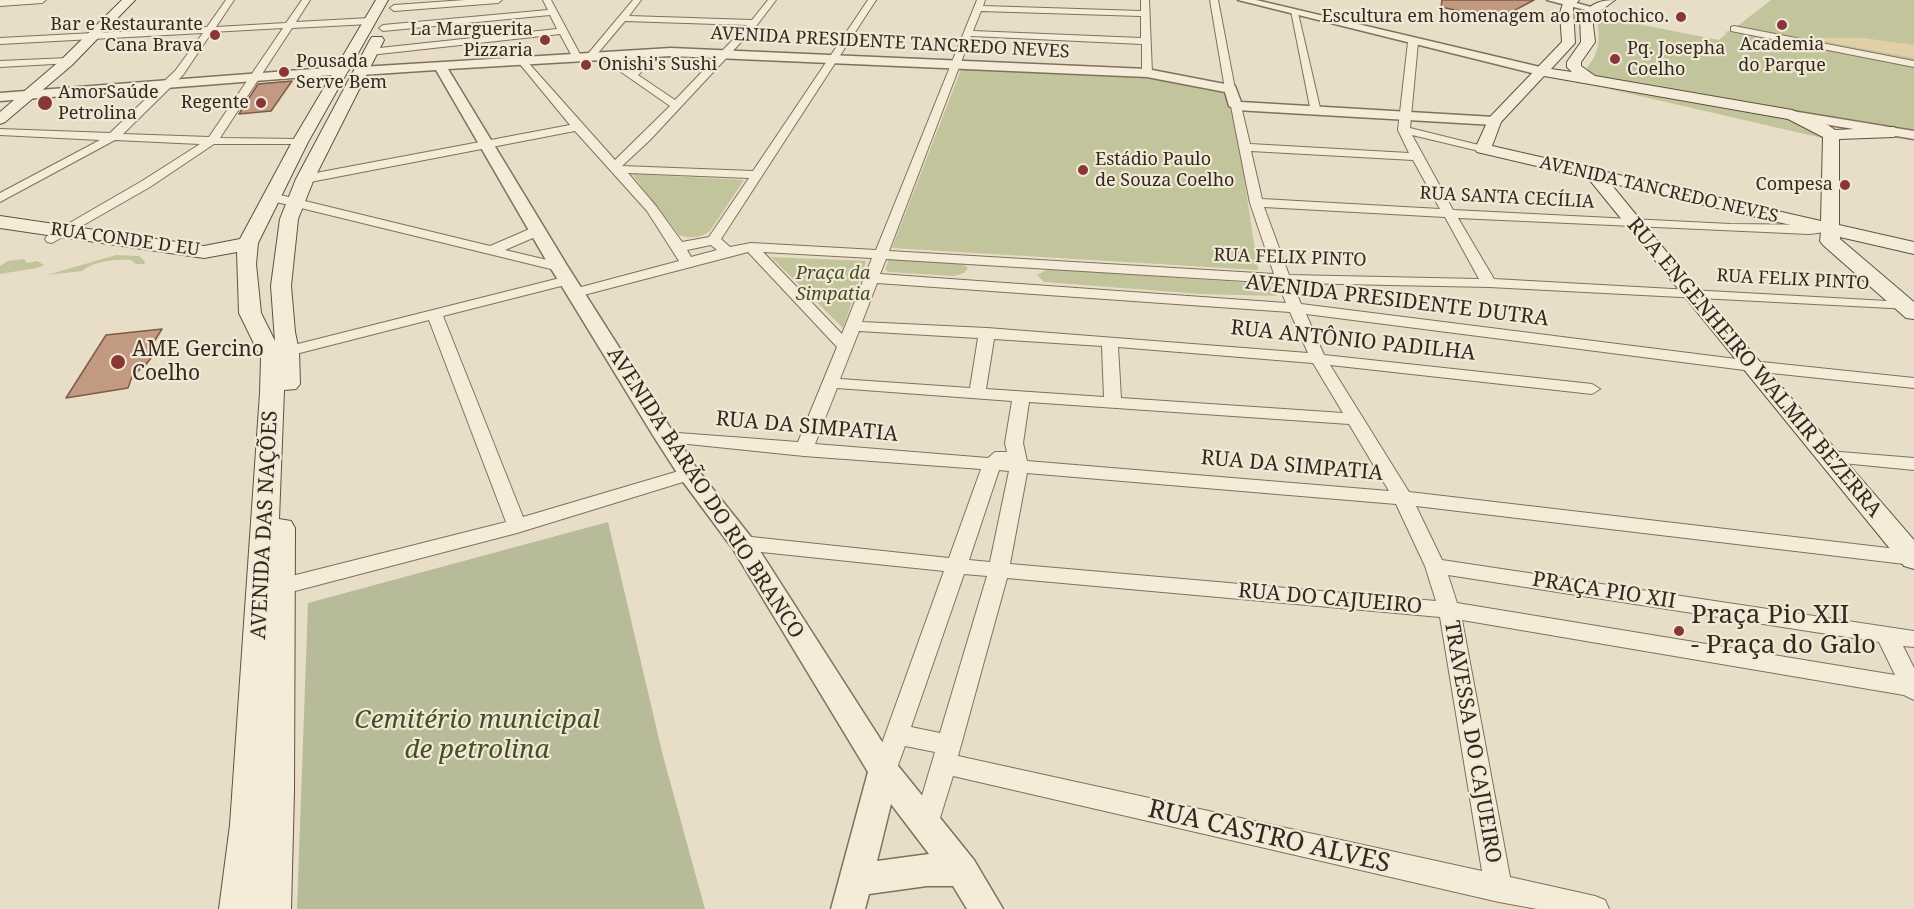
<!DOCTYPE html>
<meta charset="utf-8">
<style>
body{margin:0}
canvas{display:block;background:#e8ddc6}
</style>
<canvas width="1914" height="909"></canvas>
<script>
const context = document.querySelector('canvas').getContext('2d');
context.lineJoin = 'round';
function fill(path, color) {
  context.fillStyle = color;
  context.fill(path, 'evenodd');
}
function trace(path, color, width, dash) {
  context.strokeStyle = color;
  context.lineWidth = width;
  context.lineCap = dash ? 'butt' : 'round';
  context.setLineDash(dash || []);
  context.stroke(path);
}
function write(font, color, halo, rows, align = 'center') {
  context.font = font + ' "Noto Serif",serif';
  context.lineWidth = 4.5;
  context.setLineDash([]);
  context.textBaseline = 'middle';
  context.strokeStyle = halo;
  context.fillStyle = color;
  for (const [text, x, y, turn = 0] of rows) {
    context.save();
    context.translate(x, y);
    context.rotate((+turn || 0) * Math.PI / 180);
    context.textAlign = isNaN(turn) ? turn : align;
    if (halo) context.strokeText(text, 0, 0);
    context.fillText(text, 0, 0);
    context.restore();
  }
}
const green = new Path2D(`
 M1771,0H1914V132L1597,78L1588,72L1587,68C1602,48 1599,39 1597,16L1719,40L1727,33L1724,32L1731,31Z
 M962,67L1146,75L1231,91L1258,270L892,248Z
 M1553,76L1787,116L1819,132L1822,138Z
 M632,174L744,180L710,231C701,238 690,239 679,235Z
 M116,255L139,256L145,261L144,264H136L131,260C118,259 92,261 83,271L47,275Z
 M771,257L866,261L843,328Z
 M893,258L962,263L968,268L964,273L954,276L888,272L885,269L889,259Z
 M24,259L27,263L37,261L44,265L37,268L0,274V266L8,261Z
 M1048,269L1268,284L1277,296L1200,294L1044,282L1037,275Z`);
const sand = new Path2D(`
 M1806,38H1863L1914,45V58Z`);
const cemetery = new Path2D(`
 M608,522L663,756L705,909H297L308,603Z`);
const building = new Path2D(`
 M1442,0H1534L1498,19L1441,7Z
 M292,81L271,111L239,114L258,84Z
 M162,329L150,348L151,358L144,367L133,374L128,388L66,398L106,335Z`);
const minor = new Path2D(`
 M0,0H46L42,3L0,6Z
 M226,0H234L216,27L286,23L302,0H310L296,22L370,18L374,21L370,24L292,28L220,138L300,139L304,140V144H214L150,187L52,243L47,242L45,239L47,236L142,181L200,144L115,140L0,202V193L100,140L0,135V129L110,133L175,71L203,33L0,44V38L207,27ZM283,28L209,137L123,134L183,75L212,32Z
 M465,0H502L498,3L394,11L390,8L394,5Z
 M543,0H551L582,58L580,60H574L560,34L370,55L365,52L370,49L557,29L550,15L383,31L379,28L383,25L548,10Z
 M633,0H641L629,16L752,20L768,0H776L757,25L650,140L622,166L753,171L868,0H876L721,239L730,247L751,243L876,250L977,0H985L983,6L1141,11V0H1149L1152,73L1147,76L1142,73V44L971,36L889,251L1274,274L1250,203L1231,106L1236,103L1241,106L1250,144L1409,153L1398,130L1408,42L1413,39L1418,42L1410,128L1487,147L1489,149L1483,152L1412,135L1453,210L1730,224L1834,225L1836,228L1834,231L1809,234L1458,218L1494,279L1905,302L1912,306L1910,309L1489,287L1292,283L1301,304L1752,361L1914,378V388L1752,371L1306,314L1324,355L1592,384L1600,389L1592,394L1330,365L1409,492L1914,551L1913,565L1416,506L1442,560L1914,631V647L1903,646L1914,668V700L1904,695L1462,620L1510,877L1595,896L1605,900L1609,909H1537L1499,902L953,776L935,834L926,838L917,834L913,826L935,752L905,746L893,779L884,782L875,779L872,771L944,571L742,550L735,548L732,543L735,538L742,536L949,558L981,469L804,456L659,441L656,437L659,433L665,432L798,442L837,347L748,252L580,296H570L568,293L570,290L679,261L647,211L575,131L305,183L299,179L305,175L570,125L519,63L517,61L522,58L525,59L615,160L670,106L601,58V54H607L631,70L653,51H659V55L638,75L675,100L747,25L625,21L593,59H587V55ZM981,11L1141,16V38L973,31ZM1251,151L1413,160L1440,209L1262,199ZM628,173L749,178L709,237L682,242L656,206ZM1264,207L1445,217L1479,279L1289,275ZM711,245L717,250L691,257L687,250ZM763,252L872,258L842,334ZM886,259L1278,283L1286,303L880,274ZM877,283L1290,312L1308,353L987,328L862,322ZM859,331L978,338L970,388L840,379ZM994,339L1102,346L1104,397L986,389ZM1118,347L1313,363L1343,413L1121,398ZM837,388L1012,401L1005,443L1007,452H995L988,458L815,444ZM1029,402L1349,424L1389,491L1027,461L1023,443ZM999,470L1009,471L990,562L969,560ZM1027,473L1396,504L1425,566L1436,601L1010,564ZM964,574L987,576L940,733L911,727ZM1448,575L1879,642L1895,675L1457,603ZM1007,578L1440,617L1482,871L958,756Z
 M1210,0H1218L1235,89L1230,92L1225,89Z
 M1291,11L1298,13L1321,112L1320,114H1312L1311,112Z
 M1734,26L1914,61V67L1731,31V27Z
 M69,58L74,61L72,63L0,67V61Z
 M272,193L490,246L532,228H542L544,231L542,234L505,250L564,264L566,267L559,271L268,200L266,197L268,194Z
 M568,276L573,277L575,280L573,283L443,316L523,517L689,468L696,470L698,474L696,478L517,533L272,597L265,594L262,589L265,584L272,581L506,522L429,320L288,356L282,354L280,351L282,348Z
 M1828,451L1914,458V470L1822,461L1819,457L1822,453Z`);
const tertiary = new Path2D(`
 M1238,0H1256L1540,67L1546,71L1540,75Z
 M1547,0H1566L1598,9L1593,12Z
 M671,48L1147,69L1235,86L1241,102L1494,117L1501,121L1494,125L1236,110L1229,106L1225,92L1147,77L671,56L448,69L568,267L676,437L697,469L751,537L895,762L974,860L1003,909H967L953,886H927L869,894L865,909H831L868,772L733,549L681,479L654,437L550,267L436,70L361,75L355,71L361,67ZM891,804L929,854L877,861Z
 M340,67L344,68L346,71L344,74L0,101V93Z
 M1792,111L1914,131V139L1787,118L1785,115L1787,112Z`);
const secondary = new Path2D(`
 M122,0H135L72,65L5,122L0,124V112L62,59Z
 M376,0H388L308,142L258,243L256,264L261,313L275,341L271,286L280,219L296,179L370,40L372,37H382L384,40L314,179L298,219L291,286L295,332L299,351L300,384L296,389L284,390L279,519L291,521L295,528L294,792L291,909H219L230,825L260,393L261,358L239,313L237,252L204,258L0,228V216L204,246L240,239L292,142Z
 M1564,0H1579L1573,8L1575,43L1551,69L1572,72L1567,67V62L1581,42L1580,17C1590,4 1599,0 1615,0L1592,17L1595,42L1581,62V66L1595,76L1792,110L1828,125L1835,130L1894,127L1902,132L1894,137L1839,139V225L1914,242V254L1840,237V239L1914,302V319L1906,318L1823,245L1820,241L1821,232L1610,183L1697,289L1914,540V569L1904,566L1588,178L1477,152L1475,149L1489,118L1562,42L1560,13ZM1544,76L1788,119L1823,137L1821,221L1492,146L1501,122Z`);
const markers = [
 [1681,17,6,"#893638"],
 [1782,25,6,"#893638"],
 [215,35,6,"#893638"],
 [545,40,6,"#893638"],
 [1615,59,6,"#893638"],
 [586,65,6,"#893638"],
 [284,72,6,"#893638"],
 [45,103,8,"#893638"],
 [261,103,6,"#893638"],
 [1083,170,6,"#893638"],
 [1845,185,6,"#893638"],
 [118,362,8,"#893638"],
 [1679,631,6,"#893638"]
];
const farPoinames = [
 ["Escultura em homenagem ao motochico.",1669,17],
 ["Bar e Restaurante",203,25],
 ["Cana Brava",203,46],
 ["La Marguerita",533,30],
 ["Pizzaria",533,51],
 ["Academia",1782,45,"center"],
 ["do Parque",1782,66,"center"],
 ["Pq. Josepha",1627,49,"left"],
 ["Coelho",1627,70,"left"],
 ["Pousada",296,62,"left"],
 ["Serve Bem",296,83,"left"],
 ["Onishi's Sushi",598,65,"left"],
 ["AmorSaúde",58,93,"left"],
 ["Petrolina",58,114,"left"],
 ["Regente",249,103],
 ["Estádio Paulo",1095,160,"left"],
 ["de Souza Coelho",1095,181,"left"],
 ["Compesa",1833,185]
];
const farStreetnames = [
 ["AVENIDA PRESIDENTE TANCREDO NEVES",890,43,3],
 ["AVENIDA TANCREDO NEVES",1659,190,13],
 ["RUA SANTA CECÍLIA",1507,198,3],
 ["RUA CONDE D EU",125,240,8],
 ["RUA FELIX PINTO",1290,258,2],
 ["RUA FELIX PINTO",1793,280,3]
];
const farParknames = [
 ["Praça da",833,274],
 ["Simpatia",833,295]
];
const streetNames = [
 ["AVENIDA PRESIDENTE DUTRA",1397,301,7],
 ["RUA ANTÔNIO PADILHA",1353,341,6],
 ["RUA ENGENHEIRO WALMIR BEZERRA",1754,368,50],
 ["RUA DA SIMPATIA",807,427,5],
 ["RUA DA SIMPATIA",1292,466,5],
 ["AVENIDA BARÃO DO RIO BRANCO",705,493,57],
 ["AVENIDA DAS NAÇÕES",265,525,-87],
 ["PRAÇA PIO XII",1604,591,9],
 ["RUA DO CAJUEIRO",1330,599,5],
 ["TRAVESSA DO CAJUEIRO",1472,742,80]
];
const poiNames = [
 ["AME Gercino",132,350],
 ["Coelho",132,374]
];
const nearPoinames = [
 ["Praça Pio XII",1691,616],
 ["- Praça do Galo",1691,646]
];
const nearParknames = [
 ["Cemitério municipal",477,721],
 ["de petrolina",477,751]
];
const nearStreetnames = [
 ["RUA CASTRO ALVES",1269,837,13]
];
fill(green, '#c2c59b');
fill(sand, '#e1d0a7');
fill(cemetery, '#b8bb99');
fill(building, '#c29a81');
trace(building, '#7e5b47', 1.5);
trace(minor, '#82705e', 2);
trace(tertiary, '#82705e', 3);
trace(secondary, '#635141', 2);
fill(minor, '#f4ebd8');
fill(tertiary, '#f4ebd8');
fill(secondary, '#f4ebd8');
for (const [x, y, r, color] of markers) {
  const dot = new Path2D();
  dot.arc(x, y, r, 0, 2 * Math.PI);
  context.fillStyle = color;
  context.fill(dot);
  trace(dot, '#f1e8d5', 2);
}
write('18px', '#342920', '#f1e8d5', farPoinames, 'right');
write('18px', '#342920', '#f1e8d5', farStreetnames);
write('italic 18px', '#454e29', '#f1e8d5', farParknames);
write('21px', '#342920', '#f1e8d5', streetNames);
write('21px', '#342920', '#f1e8d5', poiNames, 'left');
write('26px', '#342920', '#f1e8d5', nearPoinames, 'left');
write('italic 26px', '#454e29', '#f1e8d5', nearParknames);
write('26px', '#342920', '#f1e8d5', nearStreetnames);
</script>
